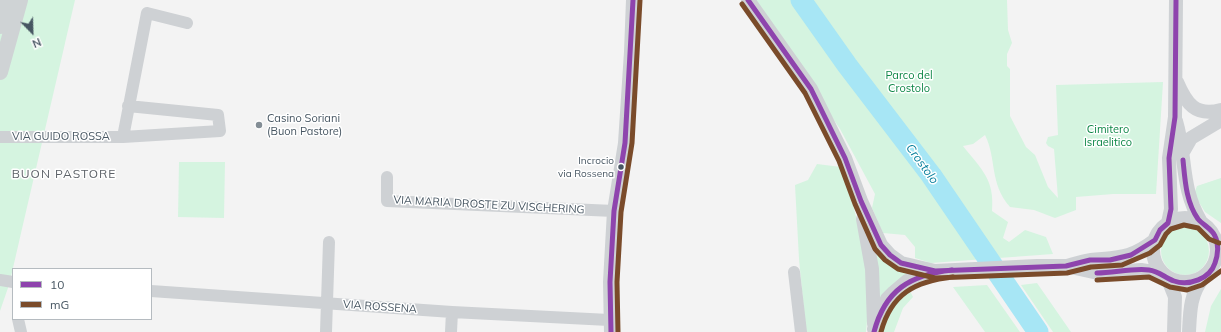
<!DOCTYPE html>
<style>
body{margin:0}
#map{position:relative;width:1221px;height:332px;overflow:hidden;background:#f3f3f3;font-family:Mulish,sans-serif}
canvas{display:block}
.legend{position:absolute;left:12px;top:268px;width:140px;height:52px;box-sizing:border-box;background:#fff;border:1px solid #b5bbc0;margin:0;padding:5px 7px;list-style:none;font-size:12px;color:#475662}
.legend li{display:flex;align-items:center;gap:8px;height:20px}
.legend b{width:20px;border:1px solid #b5bbc0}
.north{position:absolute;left:12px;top:12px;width:40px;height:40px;-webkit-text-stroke:3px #fff;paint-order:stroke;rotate:157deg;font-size:11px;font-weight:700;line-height:16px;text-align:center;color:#475662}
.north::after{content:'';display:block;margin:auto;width:14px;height:18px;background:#475662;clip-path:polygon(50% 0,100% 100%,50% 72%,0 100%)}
</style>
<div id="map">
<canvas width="1221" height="332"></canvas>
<ul class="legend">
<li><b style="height:5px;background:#8e44ad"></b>10</li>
<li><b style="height:5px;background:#7a4b2a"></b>mG</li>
</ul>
<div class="north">N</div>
</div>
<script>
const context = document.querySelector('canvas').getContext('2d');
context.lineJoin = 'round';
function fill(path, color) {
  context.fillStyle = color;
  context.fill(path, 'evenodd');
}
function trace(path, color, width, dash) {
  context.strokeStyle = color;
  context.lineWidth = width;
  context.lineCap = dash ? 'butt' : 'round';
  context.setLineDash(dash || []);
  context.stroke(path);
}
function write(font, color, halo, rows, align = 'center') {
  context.font = font + ' Mulish,sans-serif';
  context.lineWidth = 3;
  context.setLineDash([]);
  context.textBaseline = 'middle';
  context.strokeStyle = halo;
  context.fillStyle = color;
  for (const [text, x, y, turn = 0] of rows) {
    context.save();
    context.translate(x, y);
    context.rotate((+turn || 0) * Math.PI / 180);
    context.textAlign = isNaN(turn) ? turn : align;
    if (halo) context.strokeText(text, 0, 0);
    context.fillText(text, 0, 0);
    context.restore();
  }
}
const green = new Path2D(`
 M0,0H75L9,285L0,311Z
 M753,0H1007L1008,30L1012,43L1007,54V66L1010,69V116L1026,147L1035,155L1048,187L1058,198L1054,149L1048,146L1046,143L1048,137L1058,135L1056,85L1163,82L1156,194H1113L1076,197V210L1055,218L1034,210L1010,207C989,183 997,159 985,135L973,144L963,146C981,169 995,179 992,211L1008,222L1003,238L1009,242L1025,230L1046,237L1053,254L931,263L915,258V247L905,235L883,233L872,208L875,194L840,129Z
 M179,162H225L224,218L178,217Z
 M817,164L841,167C859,219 873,276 866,332H806L799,259L795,185L808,180Z
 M1221,178V223L1205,212L1194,194L1197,186Z
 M1161 251a24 24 0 1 1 48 0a24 24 0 1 1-48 0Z
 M874,241L895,267L914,273C892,280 888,290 877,309Z
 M1037,283L1071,332H1053L1021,285Z
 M987,285L1020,332H985L953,287Z
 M909,289L913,297L903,308L894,332H882L894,300Z
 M1221,289V332H1205L1211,306Z`);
const river = new Path2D(`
 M801,0L847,65L931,175L1038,332`);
const minor = new Path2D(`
 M0,137H123L220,131L218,115L128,106
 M123,137L147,13L187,23
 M387,177V201L614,211
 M794,272L801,332
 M0,280L13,282
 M151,291L452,312L609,320
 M18,319L21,332
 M326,332L329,242
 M451,332L452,312`);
const tertiary = new Path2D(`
 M748,0L811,89L845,158L861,201L881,245L890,255L901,263L935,271
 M1177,82C1186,103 1195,117 1221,110
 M1176,121C1187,158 1180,187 1201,222
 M1183,152L1191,138L1221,120
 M1153 250a32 32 0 1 1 64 0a32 32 0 1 1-64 0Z
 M863,219L872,269L874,324
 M1168,223L1171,209L1169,158L1175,117L1176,0
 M1067,266C1074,264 1083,261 1091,260C1120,257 1130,259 1155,240
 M1167,277L1175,297L1174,332
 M874,329L887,299L894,292L907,281L935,271L1037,266H1066L1098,273L1141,270L1163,274
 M611,332L610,282L614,211L625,143L631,52L633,0
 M1189,332C1190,312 1190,294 1203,278`);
const secondary = new Path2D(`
 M0,26L7,0
 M0,72L20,0`);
const bus1 = new Path2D(`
 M748,0L811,89L845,158L861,201L881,245L890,255L901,263L935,271L1066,266L1090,260H1110L1131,255L1155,240L1160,230L1168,223L1171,209L1169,158L1175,117L1176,0
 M1097,273C1114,273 1132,268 1149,270C1159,271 1165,278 1174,281C1189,286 1210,279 1215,263C1218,255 1219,244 1215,236C1212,229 1203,225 1198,219C1186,202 1185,180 1183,160
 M611,332L610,282L614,211L625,143L633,0
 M874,332C885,290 910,275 952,270`);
const bus2 = new Path2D(`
 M742,4L805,93L839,161L855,204L875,249L885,260L898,269L935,278L1067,273L1091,267L1122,265L1150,253L1160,245L1166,234L1171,229L1184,225L1198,228L1209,239L1219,243
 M1097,280L1149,277L1170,287L1187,290L1202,285L1221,271
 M618,332L617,282L621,212L632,143L640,0
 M881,332C891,294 915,281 953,277`);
const markers = [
 [259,125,4,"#838d95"],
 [621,167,3.5,"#475662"]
];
const busNames = [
 ["Incrocio",614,161],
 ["via Rossena",614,174]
];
const parkNames = [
 ["Parco del",909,76],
 ["Crostolo",909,89],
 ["Cimitero",1108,130],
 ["Israelitico",1108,143]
];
const poiNames = [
 ["Casino Soriani",267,119],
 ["(Buon Pastore)",267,132]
];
const streetNames = [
 ["VIA GUIDO ROSSA",61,137],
 ["VIA MARIA DROSTE ZU VISCHERING",489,205,3],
 ["VIA ROSSENA",380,307,4]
];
const waterNames = [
 ["Crostolo",922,164,54]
];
const neighbourhoodNames = [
 ["BUON PASTORE",64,174]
];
fill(green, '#d5f4e0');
trace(river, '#a7e6f5', 21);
trace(minor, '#ced1d4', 12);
trace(tertiary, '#ced1d4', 14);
trace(secondary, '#cfd3d5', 16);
trace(bus1, '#8e44ad', 5);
trace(bus2, '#7a4b2a', 5);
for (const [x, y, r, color] of markers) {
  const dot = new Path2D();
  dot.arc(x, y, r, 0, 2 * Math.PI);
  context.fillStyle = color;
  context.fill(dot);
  trace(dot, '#fff', 1.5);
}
write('10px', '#475662', '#fff', busNames, 'right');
write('11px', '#0e8747', '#fff', parkNames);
write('11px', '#475662', '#fff', poiNames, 'left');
write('11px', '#475662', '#fff', streetNames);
write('italic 12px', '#037d9a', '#fff', waterNames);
context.letterSpacing = '1px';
write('12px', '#5d6268', '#fff', neighbourhoodNames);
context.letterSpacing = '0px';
</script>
